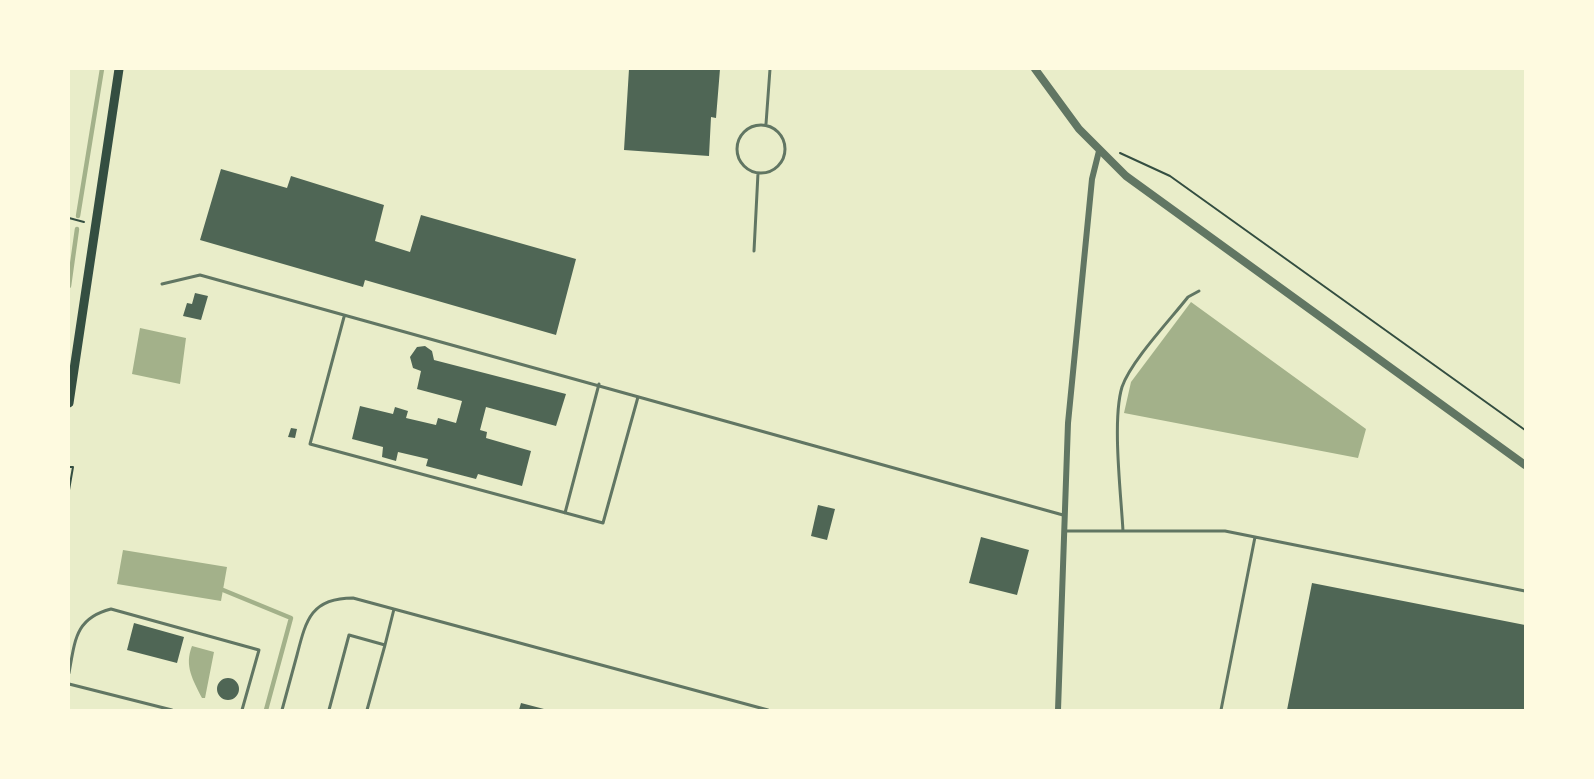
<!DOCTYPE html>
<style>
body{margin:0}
#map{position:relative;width:1594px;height:779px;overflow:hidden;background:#e9edc9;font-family:Karla,sans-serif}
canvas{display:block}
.frame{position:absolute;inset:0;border:70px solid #fefae0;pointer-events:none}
</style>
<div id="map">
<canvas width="1594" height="779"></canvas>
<div class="frame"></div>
</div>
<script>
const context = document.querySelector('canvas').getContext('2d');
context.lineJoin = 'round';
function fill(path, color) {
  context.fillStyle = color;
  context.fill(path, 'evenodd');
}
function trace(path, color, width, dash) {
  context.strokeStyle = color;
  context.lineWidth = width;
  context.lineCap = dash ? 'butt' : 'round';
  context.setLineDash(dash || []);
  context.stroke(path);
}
const water = new Path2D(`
 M1191,302L1366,429L1358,458L1124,413L1131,382Z
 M140,328L186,338L180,384L132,374Z
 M123,550L227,567L221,601L117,584Z
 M192,646L214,652L205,698H202C193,680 184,666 192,646Z`);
const stream = new Path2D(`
 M78,216L102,69
 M69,286L77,229
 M223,590L291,618L266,710`);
const building = new Path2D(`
 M629,69H720L716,118L711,117L709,156L624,150Z
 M221,169L287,188L291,176L384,205L375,241L410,252L421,215L576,259L556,335L365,280L363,287L200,240Z
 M195,293L208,296L201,320L183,316L187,303L192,304Z
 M425,346L432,351L434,360L566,394L556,426L486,407L480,430L487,432L486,438L531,451L522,486L478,474L476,479L426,466L428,459L398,452L396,461L382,457L383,447L352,439L360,406L393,414L395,407L408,411L406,418L436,425L438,418L456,423L462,401L417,389L421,371L413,368L410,357L417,347Z
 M291,428L297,429L295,438L288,437Z
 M818,505L835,509L827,540L811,536Z
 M981,537L1029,550L1017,595L969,583Z
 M1312,583L1525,625V710H1287Z
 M134,623L184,637L177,663L127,650Z
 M217 689a11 11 0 1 1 22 0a11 11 0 1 1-22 0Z
 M521,703L544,709V710H519Z`);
const path = new Path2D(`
 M1120,153L1170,176L1525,430
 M69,218L84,222
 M69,467H73L69,490`);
const service = new Path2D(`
 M766,124L770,69
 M737 149a24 24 0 1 1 48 0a24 24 0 1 1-48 0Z
 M754,251L758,173
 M162,284L200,275L1063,515
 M344,317L310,444L603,523L638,397
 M565,513L599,384
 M1066,531H1225L1525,591
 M1123,531C1121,494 1112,420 1122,387C1131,361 1170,320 1188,297L1199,291
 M385,645L394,609
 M69,673C75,641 75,618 111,609L259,650L242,710
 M69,684L172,710
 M282,710C287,692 292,673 297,655C306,620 311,598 353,598L768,710
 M329,710L349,635L385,645L367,710
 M1221,710L1255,537`);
const minor = new Path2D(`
 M1058,710L1068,423L1092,179L1099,151`);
const tertiary = new Path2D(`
 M1035,69L1079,129L1126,176L1525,465`);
const secondary = new Path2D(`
 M69,403L119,69`);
fill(water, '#a3b18a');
trace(stream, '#a3b18a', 4.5);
fill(building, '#4f6655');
trace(path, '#344e41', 2);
trace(service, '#617663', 3);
trace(minor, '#617663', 6);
trace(tertiary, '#617663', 8);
trace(secondary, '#344e41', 9);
</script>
